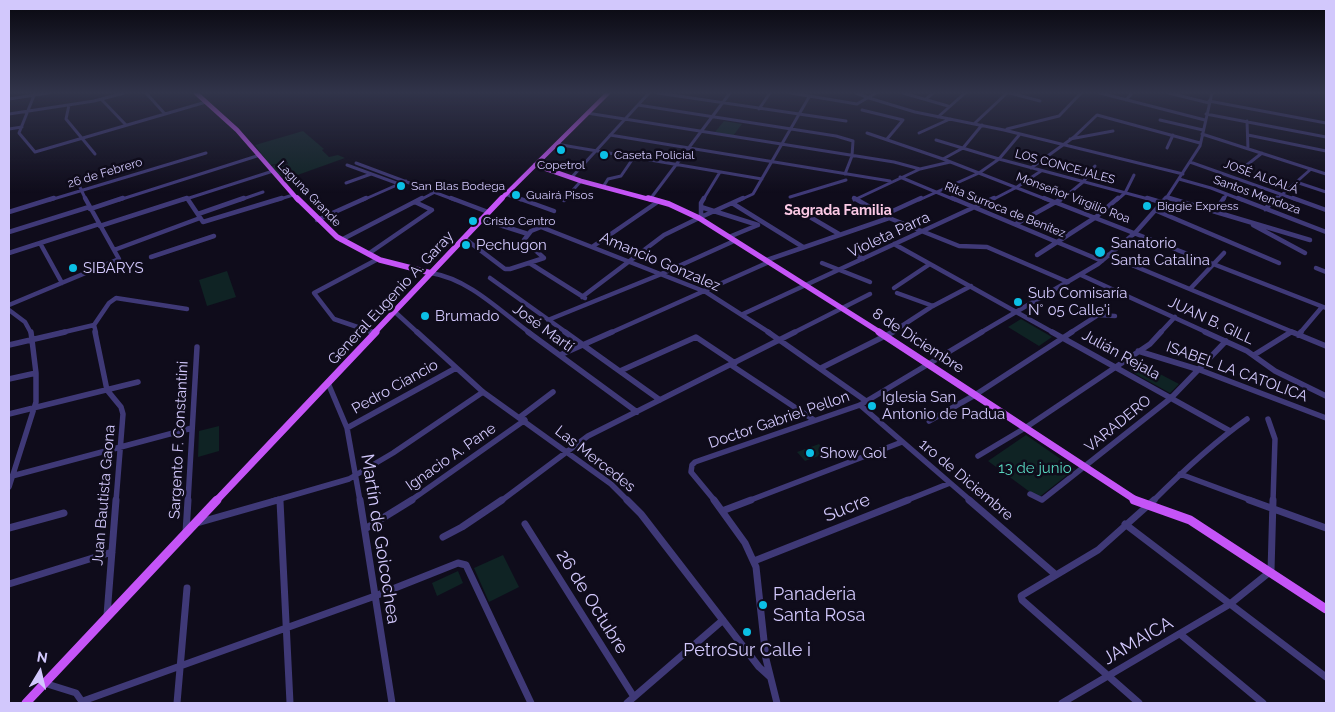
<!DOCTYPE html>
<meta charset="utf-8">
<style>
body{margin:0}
#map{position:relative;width:1335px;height:712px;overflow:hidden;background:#0f0c1b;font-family:Raleway,sans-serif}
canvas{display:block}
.frame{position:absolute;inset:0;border:10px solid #d2c8fc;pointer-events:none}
.north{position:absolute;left:15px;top:647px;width:50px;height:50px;-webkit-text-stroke:4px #0f0c1b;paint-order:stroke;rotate:9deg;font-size:14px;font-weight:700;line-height:20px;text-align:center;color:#d2c8fc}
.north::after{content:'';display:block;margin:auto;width:18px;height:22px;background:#d2c8fc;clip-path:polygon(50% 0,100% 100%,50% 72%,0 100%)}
</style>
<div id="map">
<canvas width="1335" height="712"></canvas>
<div class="frame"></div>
<div class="north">N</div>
</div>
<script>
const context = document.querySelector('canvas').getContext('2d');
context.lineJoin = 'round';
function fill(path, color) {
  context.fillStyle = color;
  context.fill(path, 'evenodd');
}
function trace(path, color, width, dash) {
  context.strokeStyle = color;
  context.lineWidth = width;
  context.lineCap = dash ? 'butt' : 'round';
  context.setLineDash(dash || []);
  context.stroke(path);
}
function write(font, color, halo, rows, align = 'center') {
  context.font = font + ' Raleway,sans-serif';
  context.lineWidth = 5;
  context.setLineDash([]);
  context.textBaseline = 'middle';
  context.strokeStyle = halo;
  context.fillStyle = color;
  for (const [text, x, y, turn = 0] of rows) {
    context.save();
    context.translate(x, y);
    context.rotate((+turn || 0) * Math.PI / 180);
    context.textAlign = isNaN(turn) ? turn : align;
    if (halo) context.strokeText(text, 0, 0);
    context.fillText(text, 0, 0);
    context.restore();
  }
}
const green = new Path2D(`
 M724,121L742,124L733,136L715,132Z
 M303,131L324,149L322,150L329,157L338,155L345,158L292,177L278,175L271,166L275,165L279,167L288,164V162L270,165L255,145Z
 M227,271L236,297L207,306L199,280Z
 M1021,319L1052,337L1039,346L1008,327Z
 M1139,363L1179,384L1170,393L1130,371Z
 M219,426V451L198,457L199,431Z
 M1026,435L1075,469L1038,498L988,461Z
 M819,444L827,453L805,461L797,452Z
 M503,555L519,587L489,602L474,568Z
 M458,571L463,583L437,596L432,583Z`);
const minorFar3 = new Path2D(`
 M35,93L19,133L35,152L206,102
 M146,93L165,114
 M658,93L846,121
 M791,93L857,104L876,93
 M856,93L869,98
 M903,93L948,106
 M1010,93L1040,101
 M1100,93L1205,120
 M1169,93L1209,103
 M869,98L915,112L1004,130L1183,174
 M9,99L48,93
 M926,99L933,93
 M102,100L126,125
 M1126,100L1132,93
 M1209,101L1326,123
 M69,105L66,119L95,154
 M638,105L836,136L853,141L852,156L845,174
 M759,109L770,93
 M862,110L903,120
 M587,113L894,162L920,169
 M9,114L94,101L124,93
 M1206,114L1326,137
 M938,117L965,93
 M1160,120L1203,130
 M1247,121L1248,149
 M975,123L1007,93
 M9,129L22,127
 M1007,129L1059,116L1081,93
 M867,133L943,159L1048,200
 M919,133L950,119
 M1202,134L1326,174
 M610,135L890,181
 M1248,135L1326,151
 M887,139L903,120
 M1070,139L1113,131
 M936,140L999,159L1152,200
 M556,144L762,179
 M1167,148L1173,135
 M943,159L963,148L982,125
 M1190,162L1297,200
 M356,163L455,200
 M347,165L399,184
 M1031,168L1074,137L1097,115L1200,143
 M1243,168L1262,153
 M900,177L955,200
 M571,178L649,93
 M1179,179L1211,188L1242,200
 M77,181L86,200
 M1296,182L1326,192
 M346,183L371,174
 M603,187L608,179L621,176L634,157
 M505,194L521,200
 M790,197L846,180
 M187,198L188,200
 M651,198L730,93
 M1168,198L1174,200
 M50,200L206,153
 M119,200L260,155
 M183,200L273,171
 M240,200L263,192
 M277,200L293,195
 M363,200L406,181
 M420,200L435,192
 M564,200L581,181
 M703,200L720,172
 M740,200L753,194L809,97
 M854,200L920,169L950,162
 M919,200L979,173L999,159L1020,134
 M992,200L1017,187L1041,171
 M1061,200L1083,182L1095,166
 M1117,200L1125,193L1134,175
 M1165,200L1200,146L1212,93
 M1223,200L1227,194
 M1276,200L1311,169`);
const minorFar2 = new Path2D(`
 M187,198L203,222L282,198
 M451,198L488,212
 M518,198L554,211
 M854,198L889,218L959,246L987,247L1068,282
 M952,198L1102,261
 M1044,198L1326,308
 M1147,198L1164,203
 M1169,198L1310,240
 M1238,198L1326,232
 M1293,198L1326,210
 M564,200L565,198
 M732,203L803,247
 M701,207L758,225
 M90,209L123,198
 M1265,209L1277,198
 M798,210L839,234
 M1157,211L1279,263
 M1215,211L1224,198
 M9,212L54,198
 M198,214L244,198
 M884,215L921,198
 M701,217L743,198
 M481,219L528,234
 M317,220L366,198
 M1016,224L1063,198
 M1253,225L1305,253
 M100,226L187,198
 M9,232L89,207
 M729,237L758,225
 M464,238L505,269H510L544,258L524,240L531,231L541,227L706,292L770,333
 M341,240L422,198
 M40,243L62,283
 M894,244L1054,333
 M592,247L659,201
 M114,250L200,218
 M852,252L863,259
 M9,253L99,224
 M368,254L432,210L415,202
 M1037,255L1096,217L1118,198
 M1108,255L1295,333
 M151,257L214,236
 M767,260L889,218
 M822,263L870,282
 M531,264L585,298
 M1316,268L1326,272
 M431,273C469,279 500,311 530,333
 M1081,275L1208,333
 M490,278L567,333
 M894,288L930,264
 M1190,289L1224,253
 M897,293L933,306
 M582,297L664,235L701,217V203L704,198
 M9,305L119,259L85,198
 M9,310L25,322L31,333
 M395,312L418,333
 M743,314L994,198
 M548,320L659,275L734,241
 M60,333L94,325
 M96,333L94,325L109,303L116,298L187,309
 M375,333L334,319L314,293L378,259
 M610,333L769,262
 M793,333L870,294
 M891,333L931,307L971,286
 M980,333L1098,264L1135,233L1166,198
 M1070,333L1098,315L1115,316
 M1160,333L1175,317
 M1300,333L1322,307`);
const minorFar1 = new Path2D(`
 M95,332L107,390L121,407L123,414L116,501
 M371,332L375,333
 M417,332L483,392L611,484L628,501
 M528,332L637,412
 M565,332L660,400
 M768,332L866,401
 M1052,332L1230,431
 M1205,332L1247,351L1275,371L1326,396
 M1292,332L1326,346
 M1298,335L1301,332
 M9,345L65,332
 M1138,351L1200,370L1326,418
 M560,355L612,332
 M1254,355L1291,332
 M731,365L814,420
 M821,368L893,332
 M620,371L696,337L735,363
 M9,379L36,373
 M328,383L347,428L360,501
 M860,405L971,501
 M9,414L138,382
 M520,417L553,392
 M1268,419L1275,439L1273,501
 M929,421L975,395L1072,332
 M347,428L456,368
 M978,456L1025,428L1150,344L1161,332
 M1180,474L1253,501
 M12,476L192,428
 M9,487L36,402V373L31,332
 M1030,494L1042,500L1171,398L1226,341
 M188,501L197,347
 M273,501L349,479L393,453L483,392
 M410,501L525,420
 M501,501L588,436L795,332
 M715,501L691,472L692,465L695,462L860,405L982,332
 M748,501L902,442
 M905,501L950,483
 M1153,501C1182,472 1213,443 1247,419`);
const minor = new Path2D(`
 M360,500L392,703
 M627,500L641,514L759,667L770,677
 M714,500L745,543L756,567L766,659L777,703
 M969,500L1056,575
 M1249,500L1326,528
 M280,501L290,703
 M722,511L751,500
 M197,523L278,500
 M525,524L634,697
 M1125,524L1326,677
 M9,528L64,513
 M365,529L412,500
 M186,532L188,500
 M443,537L462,527L502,500
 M754,561L908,500
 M9,584L112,552
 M107,615L116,500
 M1180,634L1263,703
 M44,683L76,693L83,703
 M83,701L375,596L458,563L466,565L531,703
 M177,703L187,588
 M627,703L723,620
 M1062,703L1230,604L1271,571L1273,500
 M1139,703L1022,600L1021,596L1098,550L1154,500`);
const majorFar3 = new Path2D(`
 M196,93L237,130L298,200
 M535,165L581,181L652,200
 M500,200L608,93`);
const majorFar2 = new Path2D(`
 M297,198L337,237L380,260L431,273
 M648,198L669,204L699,218L881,333
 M374,333L502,198`);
const majorFar1 = new Path2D(`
 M879,332L1137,501
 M216,501L376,332`);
const major = new Path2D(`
 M1134,500L1190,520L1326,609
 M26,703L217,500`);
const markers = [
 [561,150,5,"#0bc0e5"],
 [604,155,5,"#0bc0e5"],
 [401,186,5,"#0bc0e5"],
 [516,195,5,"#0bc0e5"],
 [1147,206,5,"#0bc0e5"],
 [473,221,5,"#0bc0e5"],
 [466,245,5,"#0bc0e5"],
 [1100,252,6,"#0bc0e5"],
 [73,268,5,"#0bc0e5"],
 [1018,302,5,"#0bc0e5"],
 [425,316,5,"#0bc0e5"],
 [872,406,5,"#0bc0e5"],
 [810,453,5,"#0bc0e5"],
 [763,605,5,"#0bc0e5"],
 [747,632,5,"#0bc0e5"]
];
const farPoinames = [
 ["Caseta Policial",614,155],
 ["Copetrol",561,165,"center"],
 ["San Blas Bodega",411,186],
 ["Guairá Pisos",526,195],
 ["Biggie Express",1157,206],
 ["Cristo Centro",483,221]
];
const farStreetnames = [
 ["LOS CONCEJALES",1065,167,15],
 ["26 de Febrero",105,173,-17],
 ["JOSÉ ALCALÁ",1261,177,20],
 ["Laguna Grande",309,194,46],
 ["Santos Mendoza",1257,195,20],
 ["Monseñor Virgilio Roa",1073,198,21],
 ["Rita Surroca de Benítez",1005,210,22]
];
const farNeighbourhoodnames = [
 ["Sagrada Familia",838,211]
];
const streetNames = [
 ["Violeta Parra",889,235,-25],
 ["Amancio Gonzalez",660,262,23],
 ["General Eugenio A. Garay",391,298,-47],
 ["JUAN B. GILL",1211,321,25],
 ["José Martí",543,328,36],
 ["8 de Diciembre",918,341,33],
 ["Julián Rejala",1121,355,29],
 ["ISABEL LA CATOLICA",1237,372,20],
 ["Pedro Ciancio",395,387,-29],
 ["Doctor Gabriel Pellon",779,420,-19],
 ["VARADERO",1118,424,-39],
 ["Sargento F. Constantini",179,440,-87],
 ["Ignacio A. Pane",451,457,-35],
 ["Las Mercedes",595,459,38],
 ["1ro de Diciembre",966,480,40],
 ["Juan Bautista Gaona",104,495,-85]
];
const poiNames = [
 ["Sanatorio",1111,243],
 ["Santa Catalina",1111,260],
 ["Pechugon",476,245],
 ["SIBARYS",83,268],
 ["Sub Comisaría",1028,293],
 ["N° 05 Calle'i",1028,310],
 ["Brumado",435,316],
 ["Iglesia San",882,397],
 ["Antonio de Padua",882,414],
 ["Show Gol",820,453]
];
const parkNames = [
 ["13 de junio",1035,468]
];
const nearStreetnames = [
 ["Sucre",847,508,-22],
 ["Martín de Goicochea",380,539,81],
 ["26 de Octubre",592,602,58],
 ["JAMAICA",1138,641,-30]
];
const nearPoinames = [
 ["Panaderia",773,595],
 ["Santa Rosa",773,616],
 ["PetroSur Calle i",747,651,"center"]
];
fill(green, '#0f2324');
trace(minorFar3, '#3f3977', 3);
trace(minorFar2, '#3f3977', 4.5);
trace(minorFar1, '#3f3977', 5.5);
trace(minor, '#3f3977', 7);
trace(majorFar3, '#c554f7', 4.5);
trace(majorFar2, '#c554f7', 5.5);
trace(majorFar1, '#c554f7', 7);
trace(major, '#c554f7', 9);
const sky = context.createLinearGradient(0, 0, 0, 193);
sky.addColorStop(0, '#08070f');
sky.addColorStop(0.48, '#31344a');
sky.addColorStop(1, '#31344a00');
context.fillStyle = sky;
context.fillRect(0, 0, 1335, 193);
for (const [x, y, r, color] of markers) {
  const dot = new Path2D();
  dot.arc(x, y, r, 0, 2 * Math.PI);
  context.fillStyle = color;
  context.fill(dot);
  trace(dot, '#0f0c1b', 2);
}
write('12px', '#d2c8fc', '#0f0c1b', farPoinames, 'left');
write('12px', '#d2c8fc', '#0f0c1b', farStreetnames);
write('bold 14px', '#fccae6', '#0f0c1b', farNeighbourhoodnames);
write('15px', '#d2c8fc', '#0f0c1b', streetNames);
write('15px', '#d2c8fc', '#0f0c1b', poiNames, 'left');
write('15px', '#59d7c0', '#0f0c1b', parkNames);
write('18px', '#d2c8fc', '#0f0c1b', nearStreetnames);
write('18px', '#d2c8fc', '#0f0c1b', nearPoinames, 'left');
</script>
